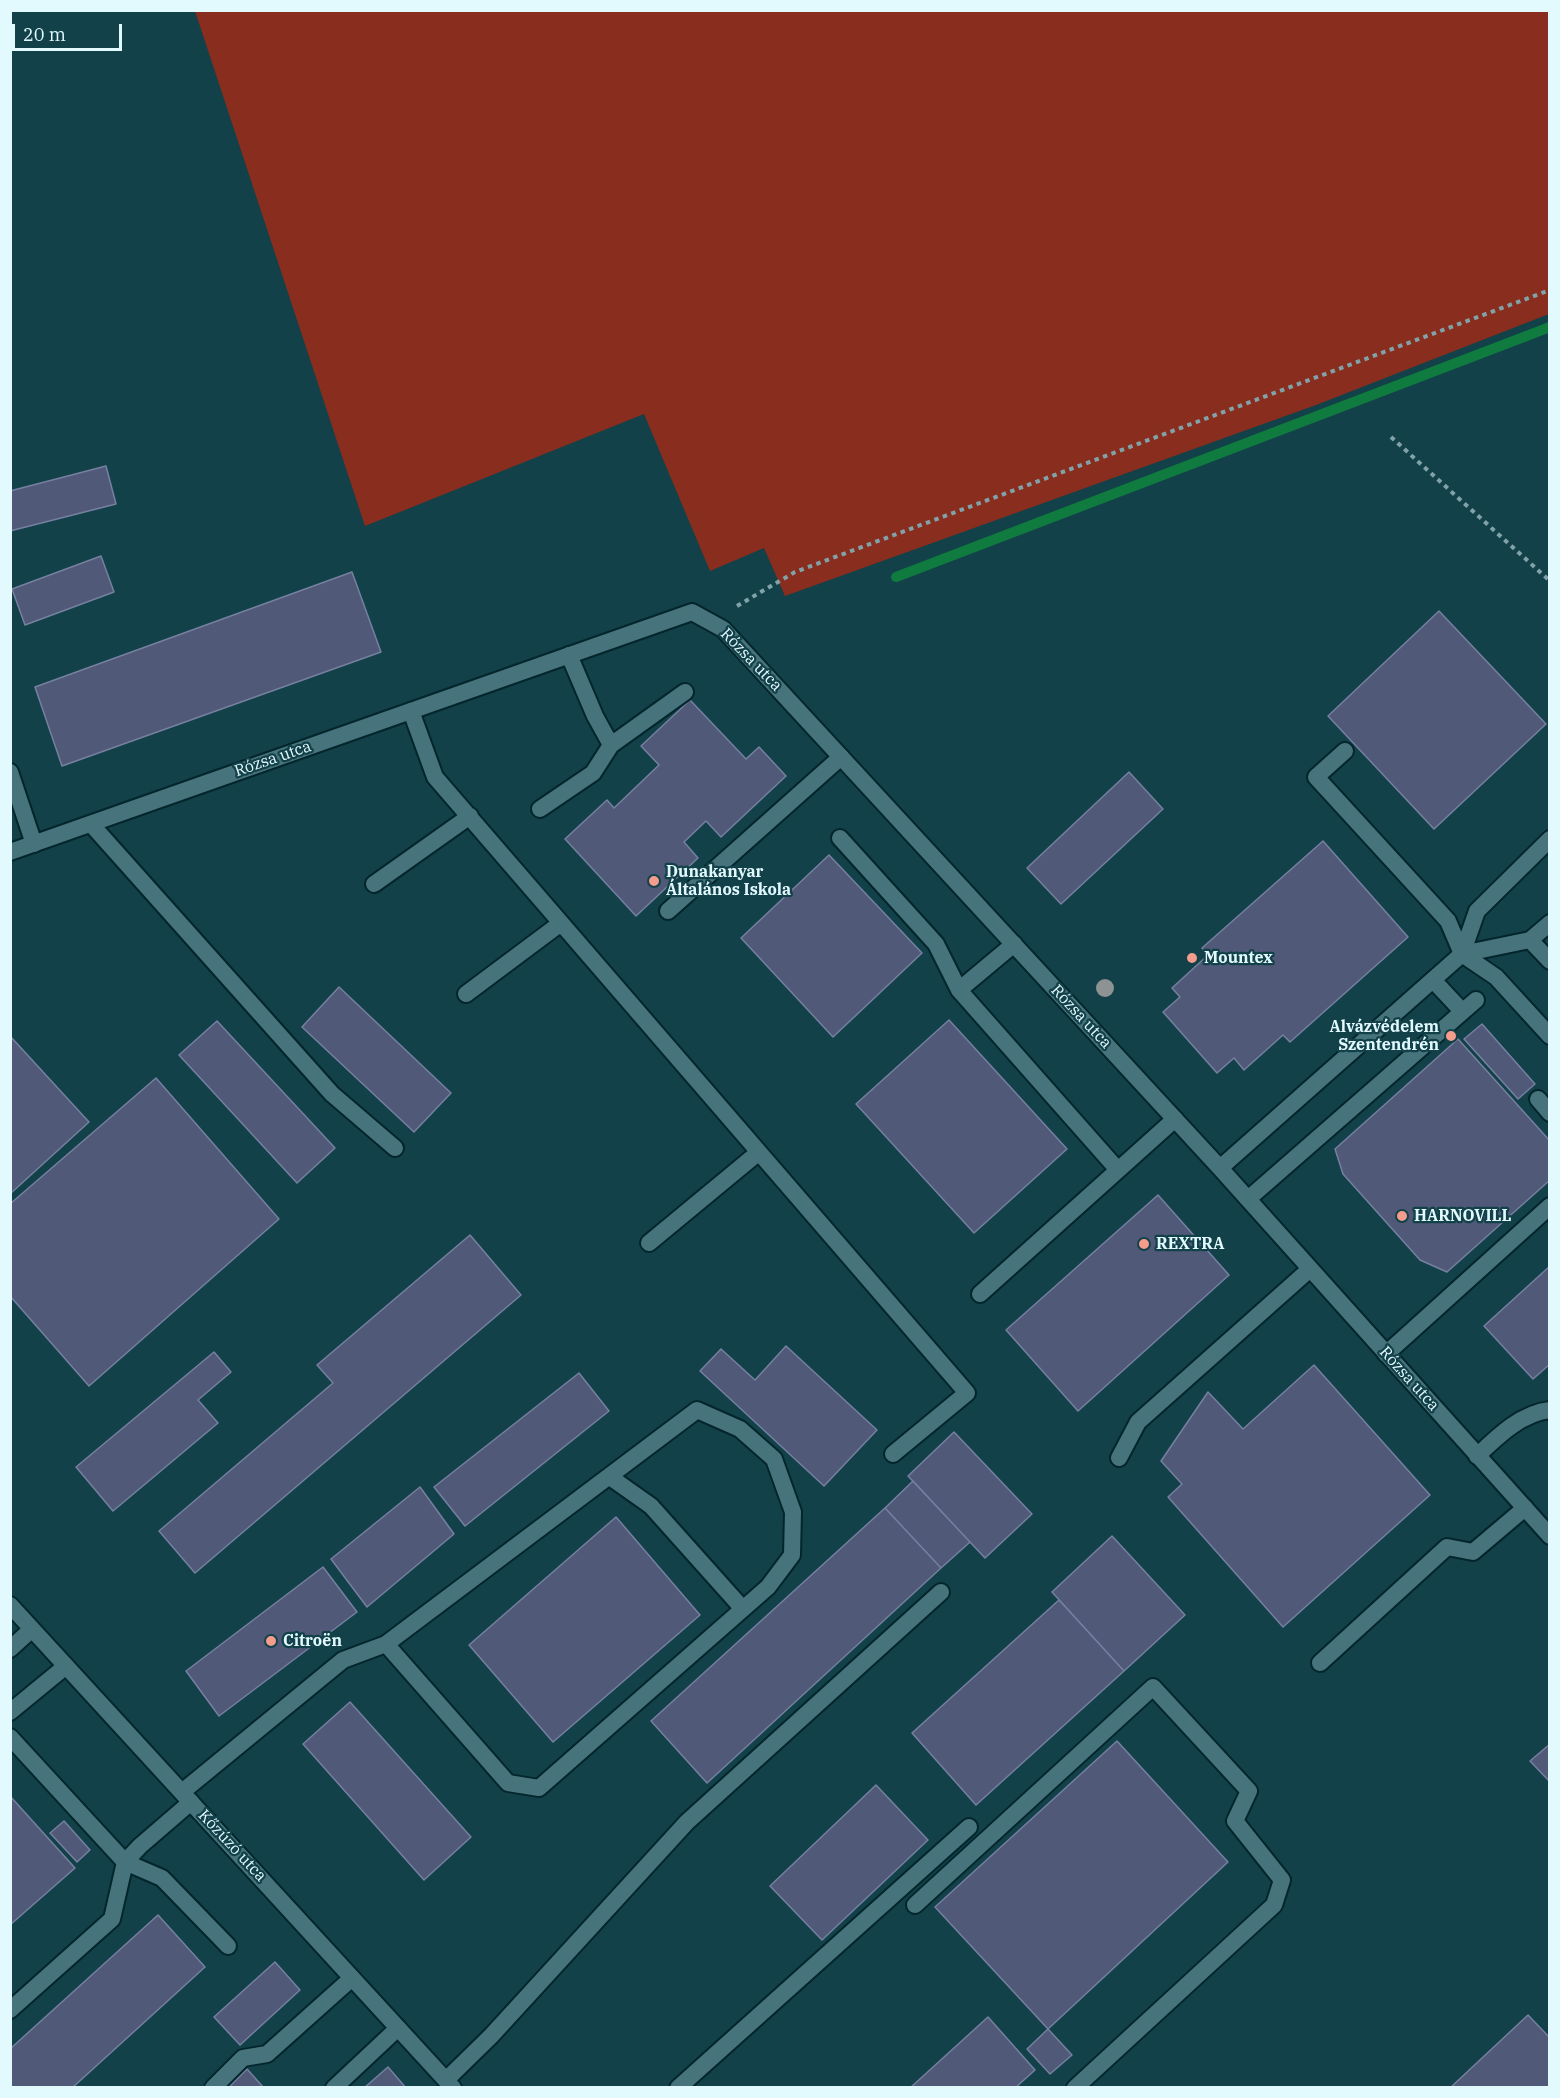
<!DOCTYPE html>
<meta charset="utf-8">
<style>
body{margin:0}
#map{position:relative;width:1560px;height:2098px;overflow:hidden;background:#134149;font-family:"IBM Plex Serif",serif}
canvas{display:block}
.frame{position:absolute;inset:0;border:12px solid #e2f9fe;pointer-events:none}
.scale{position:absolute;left:12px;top:24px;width:110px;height:27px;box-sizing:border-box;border:3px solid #e2f9fe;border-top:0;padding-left:8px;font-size:18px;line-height:21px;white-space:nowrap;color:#e2f9fe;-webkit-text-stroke:4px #134149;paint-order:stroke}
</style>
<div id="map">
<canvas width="1560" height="2098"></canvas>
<div class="frame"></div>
<div class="scale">20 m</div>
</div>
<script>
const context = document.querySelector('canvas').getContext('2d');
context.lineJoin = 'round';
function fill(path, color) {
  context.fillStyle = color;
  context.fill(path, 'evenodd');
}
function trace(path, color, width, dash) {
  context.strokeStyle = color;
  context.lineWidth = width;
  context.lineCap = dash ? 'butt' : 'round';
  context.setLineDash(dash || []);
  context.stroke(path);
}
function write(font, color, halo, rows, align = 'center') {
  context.font = font + ' "IBM Plex Serif",serif';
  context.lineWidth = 4.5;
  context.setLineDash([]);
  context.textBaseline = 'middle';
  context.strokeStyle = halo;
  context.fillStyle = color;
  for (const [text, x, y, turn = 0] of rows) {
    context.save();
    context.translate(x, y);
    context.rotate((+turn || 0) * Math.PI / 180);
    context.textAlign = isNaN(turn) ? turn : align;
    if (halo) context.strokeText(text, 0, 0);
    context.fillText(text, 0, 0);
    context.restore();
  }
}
const green = new Path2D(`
 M195,11H1549V314L1316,405L785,596L764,548L710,571L644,414L365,526Z`);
const stream = new Path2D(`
 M896,577L1550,327`);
const building = new Path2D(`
 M106,466L116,504L10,531V491Z
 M101,556L114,592L25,625L12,589Z
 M352,572L381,652L62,766L35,687Z
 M1439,611L1546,724L1434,829L1328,716Z
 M690,700L746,759L759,747L786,776L721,837L706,821L684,842L698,858L636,916L565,839L607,800L614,808L659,765L641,746Z
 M1129,772L1163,809L1061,904L1027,868Z
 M1323,841L1408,937L1290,1042L1283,1035L1244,1070L1234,1058L1217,1073L1163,1012L1180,997L1172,988L1208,955L1202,948Z
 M829,855L922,953L833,1037L741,938Z
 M339,987L451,1093L414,1132L302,1027Z
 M949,1020L1067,1149L974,1233L856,1104Z
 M217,1021L335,1148L297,1183L179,1055Z
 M1482,1024L1535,1084L1518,1099L1464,1039Z
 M10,1036L89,1122L10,1194Z
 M1458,1039L1550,1141V1180L1447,1272L1420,1260L1343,1174L1335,1149Z
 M156,1078L279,1219L89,1386L10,1296V1204Z
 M1158,1195L1229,1275L1078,1411L1006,1330Z
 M470,1235L521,1295L195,1573L159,1531L333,1383L317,1365Z
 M1550,1266V1364L1533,1379L1484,1326Z
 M786,1346L877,1430L824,1486L700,1371L721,1349L755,1380Z
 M214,1352L231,1372L198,1400L218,1423L113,1511L76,1467Z
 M1314,1365L1430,1495L1283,1627L1168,1497L1182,1484L1161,1461L1208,1392L1243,1429Z
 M579,1373L609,1411L465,1526L434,1487Z
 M954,1432L1032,1514L985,1558L908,1476Z
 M913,1481L970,1542L941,1568L885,1508Z
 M420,1487L454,1534L367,1607L331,1559Z
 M885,1508L941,1568L707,1783L651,1721Z
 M616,1517L700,1615L553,1742L469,1645Z
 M1112,1536L1185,1615L1124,1671L1052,1592Z
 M323,1567L357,1612L219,1716L186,1671Z
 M1059,1600L1124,1671L976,1805L912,1733Z
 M350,1702L471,1837L424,1880L303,1744Z
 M1117,1741L1228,1862L1048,2029L935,1907Z
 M1550,1744V1782L1530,1761Z
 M876,1785L928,1840L822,1940L770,1886Z
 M10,1796L75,1868L10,1925Z
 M64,1821L90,1850L77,1862L50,1833Z
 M158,1915L205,1967L72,2088H10V2049Z
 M275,1962L300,1990L240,2045L214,2017Z
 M1528,2015L1550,2038V2088H1450Z
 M988,2017L1035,2070L1015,2088H910Z
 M1048,2029L1072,2055L1050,2074L1027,2049Z
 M388,2067L406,2088H364Z
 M247,2069L264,2088H228Z`);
const path = new Path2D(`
 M1391,437L1550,581
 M737,606L795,572L1550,290`);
const service = new Path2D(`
 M411,711L435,777L967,1393L893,1454
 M611,745L685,692
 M1345,751L1316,777L1448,921L1462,954
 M10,772L34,844
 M540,809L593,773L611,745L595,716L569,655
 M91,824L332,1094L395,1148
 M840,838L936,944L959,990
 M374,884L470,816
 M668,911L841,757
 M1530,940L1550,961
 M1014,944L959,990L1118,1170
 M1462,954L1477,911L1550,839
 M1462,954L1530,940L1550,923
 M1433,980L1462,1011
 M466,994L561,923
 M1538,1099L1550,1113
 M1248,1199L1476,1000
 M649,1243L759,1152
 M980,1294L1175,1119
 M1386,1354L1550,1206
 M1477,1456C1497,1437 1521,1413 1550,1410
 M1119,1458L1138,1422L1310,1269
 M610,1477L651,1506L743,1609
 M1320,1663L1447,1547L1473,1552L1525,1508
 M10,1712L66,1666
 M10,1737L125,1862L162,1878L228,1946
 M182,1792L343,1660L386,1644L697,1410L740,1429L774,1459L793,1512L792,1555L768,1587L539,1788L508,1783L386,1644
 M915,1905L1153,1687L1249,1791L1235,1821L1282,1880L1274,1905L1075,2088
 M10,2010L112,1919L125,1862L140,1846L191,1802
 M446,2080L491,2036L687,1822L941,1592
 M213,2088L243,2058L267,2054L352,1978
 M334,2088L398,2028
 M678,2088L969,1827`);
const minor = new Path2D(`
 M10,852L692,612L723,629L1220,1168L1550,1536
 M1220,1168L1462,954L1496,977L1550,1036
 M10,1605L453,2088
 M10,1649L32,1629`);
const trees = [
 [1105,988]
];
const markers = [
 [654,881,6,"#f49d8c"],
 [1192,958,6,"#f49d8c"],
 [1451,1036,6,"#f49d8c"],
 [1402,1216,6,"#f49d8c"],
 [1144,1244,6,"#f49d8c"],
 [271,1641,6,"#f49d8c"]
];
const streetNames = [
 ["Rózsa utca",751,660,46],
 ["Rózsa utca",273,759,-19],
 ["Rózsa utca",1081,1017,47],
 ["Rózsa utca",1409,1379,48],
 ["Kőzúzó utca",232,1846,47]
];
const poiNames = [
 ["Dunakanyar",666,872],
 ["Általános Iskola",666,890],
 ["Mountex",1204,958],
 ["Alvázvédelem",1439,1027,"right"],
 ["Szentendrén",1439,1045,"right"],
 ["HARNOVILL",1414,1216],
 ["REXTRA",1156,1244],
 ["Citroën",283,1641]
];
fill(green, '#892d1e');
trace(stream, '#107b3f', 10);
fill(building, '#505977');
trace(building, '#7680a0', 1.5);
trace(service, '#03262c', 20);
trace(minor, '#03262c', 20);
trace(path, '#80a2a8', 4, [4.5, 4.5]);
trace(service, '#47737c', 16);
trace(minor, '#47737c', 16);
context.fillStyle = '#8d9293';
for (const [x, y] of trees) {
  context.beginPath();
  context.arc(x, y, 9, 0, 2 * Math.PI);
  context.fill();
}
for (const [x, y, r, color] of markers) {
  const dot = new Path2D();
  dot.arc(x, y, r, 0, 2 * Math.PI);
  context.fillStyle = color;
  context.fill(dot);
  trace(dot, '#134149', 2);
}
write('16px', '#e2f9fe', '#134149', streetNames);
write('bold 16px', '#e2f9fe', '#134149', poiNames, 'left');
</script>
